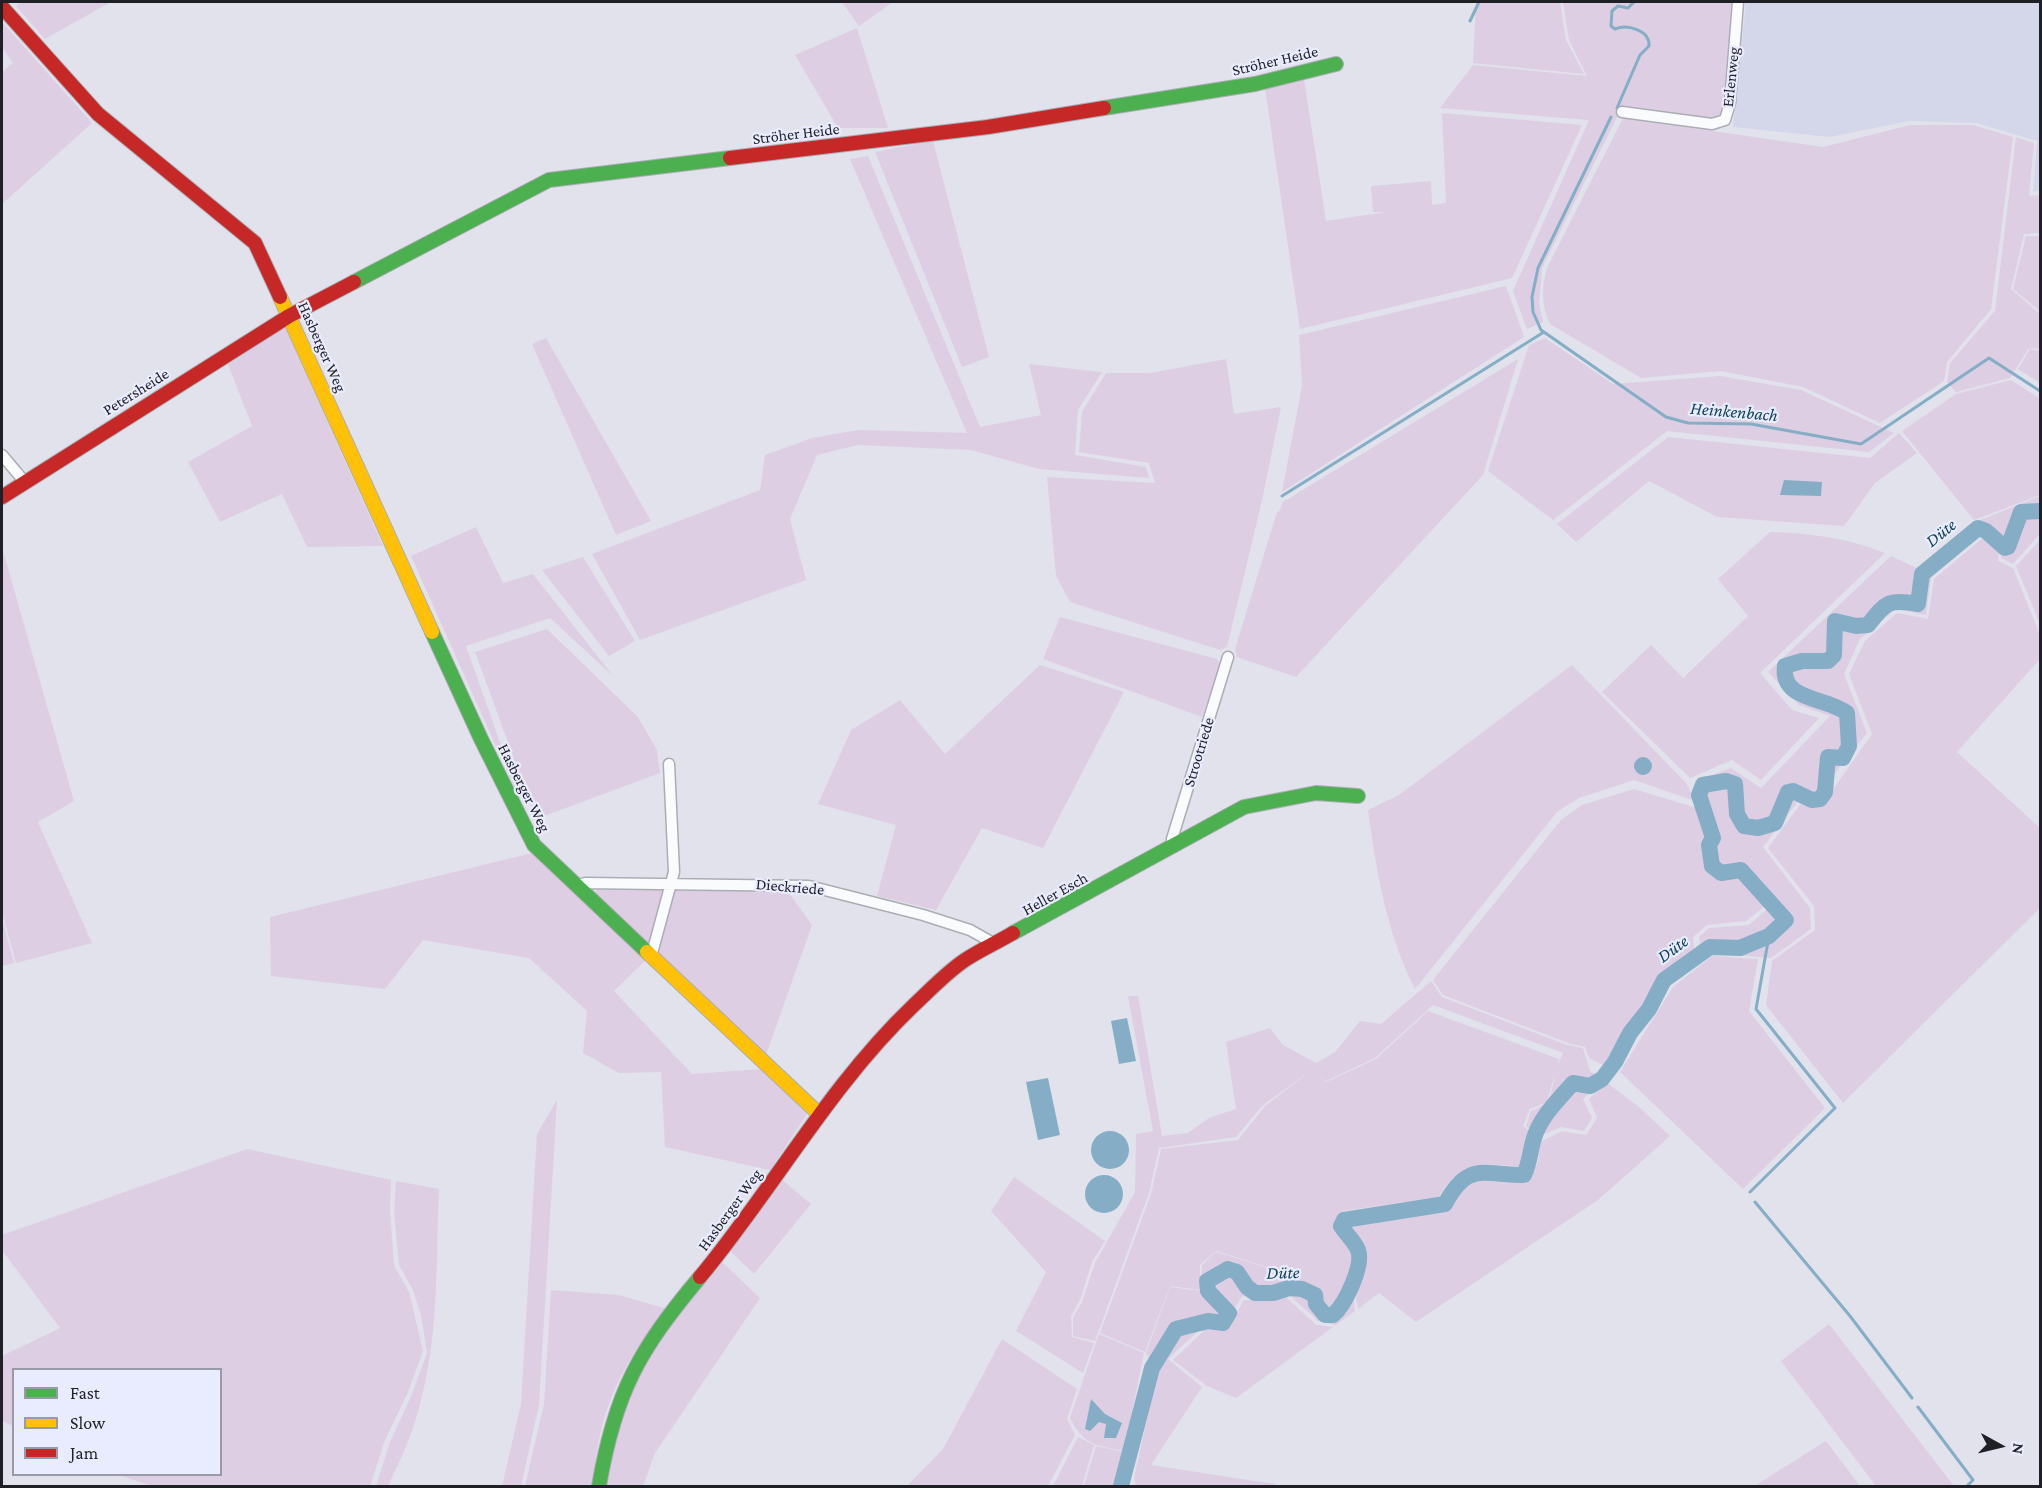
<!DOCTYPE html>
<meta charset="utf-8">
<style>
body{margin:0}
#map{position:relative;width:2042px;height:1488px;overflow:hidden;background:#e1e2ec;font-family:"Crimson Pro",serif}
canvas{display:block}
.frame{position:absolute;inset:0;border:3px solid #1f2026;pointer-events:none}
.legend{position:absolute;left:12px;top:1368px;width:210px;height:108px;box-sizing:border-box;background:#e9ecfe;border:2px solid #989aa8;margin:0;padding:8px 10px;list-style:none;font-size:18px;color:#1f2026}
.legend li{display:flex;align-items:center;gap:12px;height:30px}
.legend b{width:30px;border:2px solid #989aa8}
.north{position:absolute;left:1970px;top:1416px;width:60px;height:60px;-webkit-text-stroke:4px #e9ecfe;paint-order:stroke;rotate:98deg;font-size:16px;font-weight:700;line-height:24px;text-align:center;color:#1f2026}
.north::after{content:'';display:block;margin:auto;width:21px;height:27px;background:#1f2026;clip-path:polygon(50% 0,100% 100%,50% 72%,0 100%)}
</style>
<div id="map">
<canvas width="2042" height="1488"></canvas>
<div class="frame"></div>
<ul class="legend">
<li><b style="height:8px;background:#4caf50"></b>Fast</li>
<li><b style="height:8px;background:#ffc107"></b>Slow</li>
<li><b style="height:8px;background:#c62828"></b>Jam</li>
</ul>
<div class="north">N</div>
</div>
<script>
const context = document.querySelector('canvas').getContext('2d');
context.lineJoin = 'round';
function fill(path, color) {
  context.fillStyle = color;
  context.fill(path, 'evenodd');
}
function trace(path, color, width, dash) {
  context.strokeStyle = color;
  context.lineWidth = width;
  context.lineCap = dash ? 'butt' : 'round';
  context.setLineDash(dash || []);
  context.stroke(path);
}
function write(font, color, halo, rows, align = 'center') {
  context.font = font + ' "Crimson Pro",serif';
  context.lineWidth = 4.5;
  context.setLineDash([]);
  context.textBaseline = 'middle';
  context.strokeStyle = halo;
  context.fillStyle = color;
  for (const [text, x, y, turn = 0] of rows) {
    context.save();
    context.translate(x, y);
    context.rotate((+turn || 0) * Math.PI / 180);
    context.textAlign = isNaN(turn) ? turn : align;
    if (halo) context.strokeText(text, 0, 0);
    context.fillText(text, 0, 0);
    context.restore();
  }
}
const built = new Path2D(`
 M1746,2H2040V190L2033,192L2037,141L1976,123L1909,121L1830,137L1733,127Z`);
const green = new Path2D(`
 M21,2H111L45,39L16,6Z
 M842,2H893L859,26Z
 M1476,2H1560L1566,40L1584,74L1473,63Z
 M1563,2H1732L1726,112L1720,118L1711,120L1621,109L1542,268L1539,304L1543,322L1527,329L1513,291L1589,120L1440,108L1473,65L1587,76L1569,40Z
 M2,22L92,123L2,204V72L13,63L2,47Z
 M857,28L888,128H838L795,55Z
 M1304,79L1326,221L1386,212H1373L1371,186L1431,181L1432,205L1446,203L1442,113L1582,125L1512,278L1300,329L1265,88Z
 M1623,118L1823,147L1910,125H1973L2013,137L1991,309L1947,362L1944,381L1880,423L1803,387L1721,371L1641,378L1550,324C1541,306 1541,285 1548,266Z
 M2016,137L2034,143L2029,196L2040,195V233L2024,234L2011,289L2040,314V349L2029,348L2010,378L1956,392L1947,382L1950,363L1995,311Z
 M933,141L989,357L962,367L875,152Z
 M868,156L980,427L1041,415L1029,364L1102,372L1078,410L1075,455L1146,467L1149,478L1039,469L971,450L858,445L817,455L790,519L806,580L640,640L592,554L760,490L765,455L812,438L859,430L967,433L850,159Z
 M2026,236H2040V311L2013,289Z
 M1506,286L1524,337L1282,492L1302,386L1299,335Z
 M285,327L383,546L307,547L282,494L220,522L188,462L252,426L228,364Z
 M546,338L651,521L616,535L532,344Z
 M1545,338L1613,384L1720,376L1801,390L1894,433L1869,452L1667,431L1553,520L1488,471L1529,345Z
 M2030,349L2040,351V383L2018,369Z
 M1226,359L1234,414L1281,407L1263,496L1227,647L1220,650L1070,602L1056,576L1047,477L1155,483L1149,463L1079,452L1082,412L1106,373H1150Z
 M1518,359L1483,475L1296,677L1237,657L1235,649L1277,512H1279L1283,502Z
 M2011,380L2039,398L2040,495L1974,520L1902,431L1956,394Z
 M1899,433L1917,453L1875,483L1844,526L1717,517L1649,481L1576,542L1557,524L1668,437L1870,458Z
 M2040,496V534L2013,564L2001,558L2003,540L1990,528L1931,578L1926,615L1896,609L1860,639L1844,674L1867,733L1821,791L1814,795L1806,791L1763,847L1810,908L1811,929L1771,958L1711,953L1702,960L1699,937L1709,928L1749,925L1775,902L1744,866L1723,869L1716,863L1714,848L1720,839L1705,795L1694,782L1731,768L1761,788L1830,716L1799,705L1768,672L1891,556L1917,568L1973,523Z
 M476,527L503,583L533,574L613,676L550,618L466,646L521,802L411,556Z
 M1770,532C1811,533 1847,538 1885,553L1760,673L1792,710L1819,718L1761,780L1732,760L1690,778L1602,692L1651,645L1683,678L1748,616L1718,579Z
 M1985,536L1999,549L1998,561L2013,568L2040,635V659L1957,752L2040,828V908L1843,1103L1766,1005L1772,961L1815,930L1814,906L1768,848L1802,802L1822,805L1872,734L1849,674L1865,641L1897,613L1928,619L1934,579Z
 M2040,540V624L2016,566Z
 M2,547L74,801L38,822L92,943L16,963L2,912Z
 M583,557L635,641L609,656L542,570Z
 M1060,617L1217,659L1220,664L1202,717L1043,659Z
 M547,629L638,717L657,750L660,773L536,819L475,652Z
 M1040,665L1124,692L1043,848L982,828L936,910L877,896L896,825L818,804L851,730L900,700L945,754Z
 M1572,665L1686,783L1695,801L1634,780L1579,798L1557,812L1415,989C1387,934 1376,871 1368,810L1399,795Z
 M1634,789L1697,808L1708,837L1704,844L1706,869L1720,878L1739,876L1765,906L1746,921L1707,925L1693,937L1694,949L1659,976L1605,1066L1589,1058L1585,1047L1568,1043L1443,995L1433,980L1561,820L1582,805Z
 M532,853L646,960L614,991L692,1074L762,1069L807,1114L770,1170L665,1147L661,1072L619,1073L583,1053L587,1011L529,958L423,940L385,989L271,976L270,917Z
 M597,890H787L812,925L766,1055L590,900Z
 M2,918L14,963L2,966Z
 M1712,956L1758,959L1749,1011L1825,1108L1743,1189L1620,1072L1673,987Z
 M1431,981L1442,997L1567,1045L1583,1048L1590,1071L1603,1080L1583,1099L1592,1118L1584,1131L1561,1127L1538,1137L1526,1126L1531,1111L1549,1103L1556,1069L1563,1053L1433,1005L1375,1058L1326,1081L1318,1075L1326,1082L1376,1059L1428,1011L1559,1059L1547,1102L1530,1109L1523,1126L1530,1132L1528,1158L1520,1167C1482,1162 1459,1161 1439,1197L1343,1211L1334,1229C1355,1256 1358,1258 1343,1290L1353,1293L1355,1311L1336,1325L1318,1321L1287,1293L1266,1298L1242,1296L1225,1325L1207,1323L1168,1359L1202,1387L1151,1465L1275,1484L1276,1486H1136L1134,1478L1157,1373L1146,1353L1170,1287L1201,1291L1202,1265L1216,1252L1322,1284L1216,1251L1200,1265V1290L1170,1286L1145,1352L1100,1333L1151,1194L1161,1149L1238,1140L1265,1106L1312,1070L1263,1105L1236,1137L1159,1148L1149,1193L1095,1341L1073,1336V1318L1082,1302L1095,1263L1135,1192L1136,1134L1153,1131L1128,996H1138L1162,1136L1188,1133L1209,1118L1236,1109L1226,1042L1270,1028L1283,1045L1316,1063L1335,1052L1360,1021L1381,1024Z
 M1606,1082L1639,1107L1670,1136L1598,1200L1416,1322L1379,1293L1358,1309L1355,1292L1366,1268V1248L1351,1227L1450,1211C1473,1167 1484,1181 1527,1182L1538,1162L1540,1142L1562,1131L1586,1135L1597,1118L1589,1099Z
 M557,1100L539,1405L521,1486H502L521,1404L537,1134Z
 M247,1149L391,1180L390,1210L394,1265L409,1292L423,1351L408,1392L385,1440L370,1486H152L119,1475L220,1474V1370H14L13,1426L2,1421V1356L60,1328L2,1250V1235Z
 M1014,1177L1105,1241L1092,1262L1080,1300L1071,1316L1072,1337L1094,1343L1083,1373L1016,1331L1046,1272L991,1211Z
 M781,1179L811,1204L754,1274L730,1251Z
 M396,1181L439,1189C436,1258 439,1329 422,1396C415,1428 402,1457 388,1486H376L390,1442L412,1394L427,1353L421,1315L413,1290L399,1265L394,1211Z
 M722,1262L760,1298L655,1453L643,1486H606C611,1458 614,1428 626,1401C648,1349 687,1306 722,1262Z
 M551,1290L619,1295L667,1309C637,1343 609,1390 600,1435C596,1452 595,1470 592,1486H525L544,1404Z
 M1286,1297L1316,1325L1333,1327L1236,1398L1207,1386L1173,1360L1208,1327L1227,1329L1244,1300L1267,1301Z
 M1829,1324L1954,1486H1876L1781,1361Z
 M1099,1334L1144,1353L1124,1451C1096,1445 1084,1446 1070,1418Z
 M1002,1339L1077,1389L1067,1419L1075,1435L1048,1486H907L943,1449Z
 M1078,1437L1094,1445L1082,1486H1053Z
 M1826,1441L1860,1486H1754Z
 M1096,1446L1124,1452L1115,1486H1084Z`);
const water = new Path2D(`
 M1784,480L1822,482L1821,496L1780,495Z
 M1634 766a9 9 0 1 1 18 0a9 9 0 1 1-18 0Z
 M1127,1018L1136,1061L1119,1064L1111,1021Z
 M1048,1078L1060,1135L1038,1140L1026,1082Z
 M1091 1150a19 19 0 1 1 38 0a19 19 0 1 1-38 0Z
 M1085 1194a19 19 0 1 1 38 0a19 19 0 1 1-38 0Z
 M1091,1399L1105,1414L1122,1423L1116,1438H1104L1106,1424L1099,1422L1090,1431L1085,1429Z`);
const stream = new Path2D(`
 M1470,21L1479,2
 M1617,108L1640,55L1649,46C1650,30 1627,24 1615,29L1611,26L1612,11L1618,6L1628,8L1634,2
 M1611,117L1538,268L1532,297L1533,312L1541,330L1666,417L1688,423L1751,424L1861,444L1989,358L2040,391
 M1282,496L1544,332
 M1750,1192L1835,1108L1756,1009L1769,936
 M1755,1202L1850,1316L1912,1398
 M1918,1407L1973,1480L1967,1486`);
const river = new Path2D(`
 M1121,1486L1152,1368L1176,1329L1208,1321L1223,1323L1229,1313L1208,1291L1207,1281L1228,1269L1237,1272L1247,1287L1255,1293H1273L1289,1288L1302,1289L1315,1295L1316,1304L1325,1315H1333C1345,1305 1364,1265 1358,1250C1355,1242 1346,1234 1341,1226L1344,1220L1445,1204C1468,1161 1483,1175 1524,1175C1530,1162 1530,1151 1534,1138C1541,1116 1558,1100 1573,1083L1590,1086L1602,1079L1615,1062L1630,1033L1649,1009L1664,980L1710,947L1740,948L1769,936L1786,920L1741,870L1721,873L1712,866L1709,845L1713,838L1699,795L1703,785L1726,781L1735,784L1737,814L1744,826L1758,828L1775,823L1788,792L1793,791L1812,800L1820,799L1825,792L1828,757L1843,758L1849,746L1847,713C1827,697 1780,701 1785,666L1802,661H1828L1834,655L1835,621L1856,626L1868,625C1886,602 1888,599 1918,604L1922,574L1978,528L1986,531L2005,548L2008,547L2021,512L2040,511`);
const street = new Path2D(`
 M1622,112L1712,124L1725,120L1730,103L1738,2
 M2,455L24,481
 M1173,847L1172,839L1228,657
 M577,886L585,883L809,886L923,915L970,930L995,944
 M651,957L674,872L669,764`);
const fast = new Path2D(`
 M1104,108L1255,84L1336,64
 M354,282L549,180L730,158
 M432,632L481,739L534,845L647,952
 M1013,933L1244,807L1316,793L1358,796
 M599,1486C615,1392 639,1350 700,1277`);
const slow = new Path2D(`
 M280,297L432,632
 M647,952L818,1113`);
const jam = new Path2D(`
 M2,7L98,114L255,243L280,297
 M730,158L988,127L1104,108
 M2,497L289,316L354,282
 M700,1277C774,1188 829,1086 914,1005C930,990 947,972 965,960C980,950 998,942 1013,933`);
const streetNames = [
 ["Ströher Heide",1275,61,-13],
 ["Erlenweg",1731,77,-84],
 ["Ströher Heide",796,134,-7],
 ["Hasberger Weg",322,347,66],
 ["Petersheide",136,392,-32],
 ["Strootriede",1199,752,-73],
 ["Hasberger Weg",524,788,63],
 ["Dieckriede",790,887,5],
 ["Heller Esch",1055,894,-29],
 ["Hasberger Weg",730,1210,-54]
];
const waterNames = [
 ["Heinkenbach",1734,412,5],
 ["Düte",1941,533,-39],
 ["Düte",1673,949,-36],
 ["Düte",1283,1273,-1]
];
fill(built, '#d4d7e9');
fill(green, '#decee4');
fill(water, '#85aec6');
trace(stream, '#85aec6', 3);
trace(river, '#85aec6', 16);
trace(street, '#acadb4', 13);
trace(fast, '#acadb4', 16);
trace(slow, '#acadb4', 16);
trace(jam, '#acadb4', 16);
trace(street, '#fafbfc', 10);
trace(fast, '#4caf50', 14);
trace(slow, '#ffc107', 14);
trace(jam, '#c62828', 14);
write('16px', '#1f2026', '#e9ecfe', streetNames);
write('italic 18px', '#124258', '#e9ecfe', waterNames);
</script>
